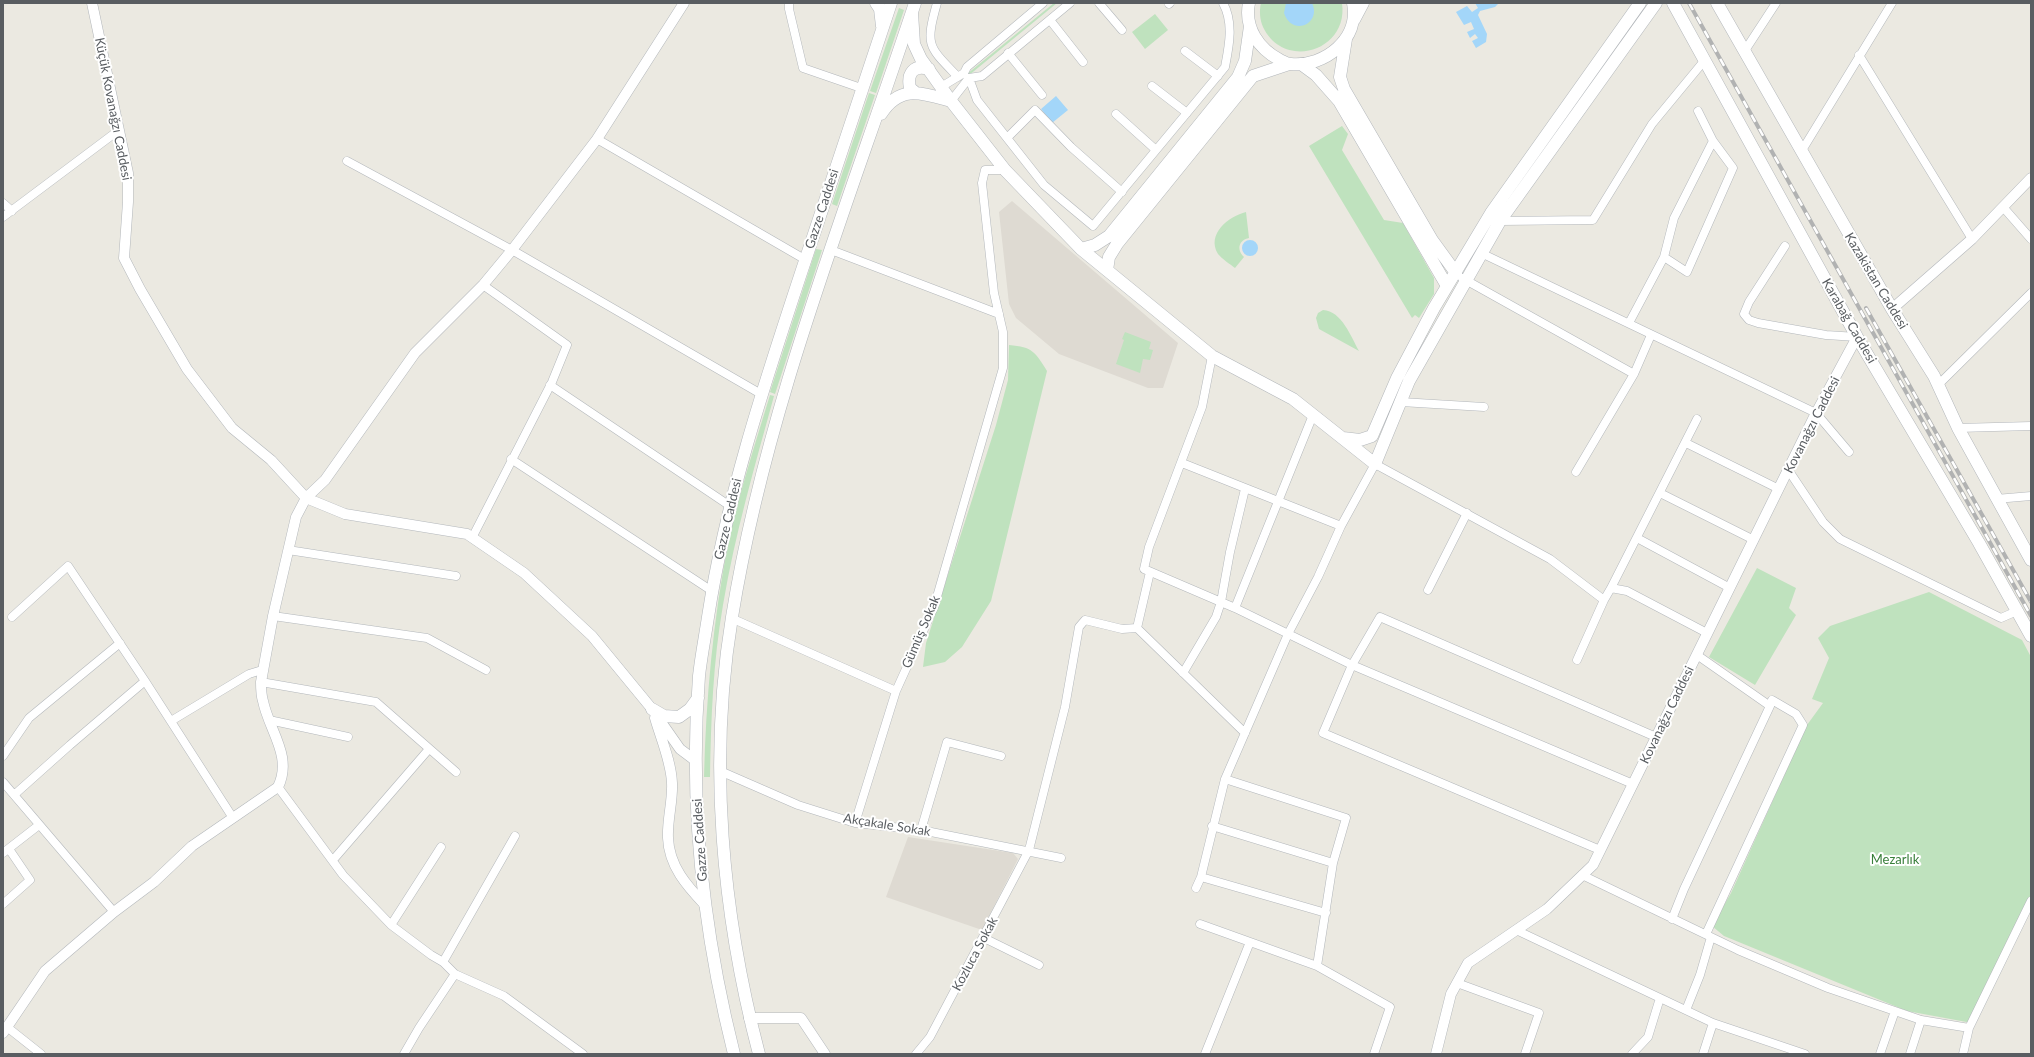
<!DOCTYPE html>
<meta charset="utf-8">
<style>
body{margin:0}
#map{position:relative;width:2034px;height:1057px;overflow:hidden;background:#ebe9e1;font-family:Lato,sans-serif}
canvas{display:block}
.frame{position:absolute;inset:0;border:4px solid #595d61;pointer-events:none}
</style>
<div id="map">
<canvas width="2034" height="1057"></canvas>
<div class="frame"></div>
</div>
<script>
const context = document.querySelector('canvas').getContext('2d');
context.lineJoin = 'round';
function fill(path, color) {
  context.fillStyle = color;
  context.fill(path, 'evenodd');
}
function trace(path, color, width, dash) {
  context.strokeStyle = color;
  context.lineWidth = width;
  context.lineCap = dash ? 'butt' : 'round';
  context.setLineDash(dash || []);
  context.stroke(path);
}
function write(font, color, halo, rows, align = 'center') {
  context.font = font + ' Lato,sans-serif';
  context.lineWidth = 4;
  context.setLineDash([]);
  context.textBaseline = 'middle';
  context.strokeStyle = halo;
  context.fillStyle = color;
  for (const [text, x, y, turn = 0] of rows) {
    context.save();
    context.translate(x, y);
    context.rotate((+turn || 0) * Math.PI / 180);
    context.textAlign = isNaN(turn) ? turn : align;
    if (halo) context.strokeText(text, 0, 0);
    context.fillText(text, 0, 0);
    context.restore();
  }
}
const education = new Path2D(`
 M1012,201L1178,343L1163,388H1148L1059,354L1016,318L1009,304L999,212Z
 M908,837L1013,853L1018,859L982,930L886,897Z`);
const green = new Path2D(`
 M1054,3H1057L968,76L967,74Z
 M1261,3H1342C1349,51 1284,71 1263,27C1260,20 1259,11 1261,3Z
 M899,8L904,10L876,93L870,91Z
 M1155,14L1168,30L1145,49L1132,32Z
 M869,93L875,95L837,206L832,204Z
 M1342,126L1348,134L1342,150L1384,220L1403,223L1434,278V294L1419,318L1415,315L1412,318L1309,146Z
 M1246,212L1249,238C1239,240 1236,249 1244,257L1235,268C1230,264 1222,259 1218,254C1206,234 1229,216 1246,212Z
 M816,249L822,250L775,394L770,392Z
 M1323,310C1342,311 1351,337 1359,351L1319,329L1316,318L1318,313Z
 M1125,332L1151,342L1149,349L1153,350L1150,360L1143,359L1140,373L1116,364L1124,340L1122,339Z
 M1009,345C1033,347 1035,352 1047,371L991,601L962,647L945,662L923,667L926,643L996,425L1008,380Z
 M770,395L774,396C755,465 735,534 723,605C713,662 711,719 710,777H704C706,698 713,621 728,544C739,494 755,444 770,395Z
 M1757,568L1796,588L1789,608L1796,615L1755,685L1709,657Z
 M1929,592L2022,640L2031,657V894L1972,1023L1907,1011L1724,936L1712,926L1731,893L1807,725L1823,703L1812,699L1829,658L1818,638L1830,626Z`);
const water = new Path2D(`
 M1286,3H1312C1322,24 1292,37 1284,13Z
 M1475,3L1498,4L1495,7L1480,11L1478,15L1487,34L1486,42L1476,48L1472,41L1478,38L1475,34L1470,38L1467,32L1474,29L1471,22L1464,25L1456,12L1467,6L1472,12L1478,8Z
 M1056,96L1068,110L1052,123L1041,109Z
 M1242 248a8 8 0 1 1 16 0a8 8 0 1 1-16 0Z`);
const minor = new Path2D(`
 M789,3V9L803,68L861,88
 M937,3C925,46 928,46 958,77
 M1099,3L1122,30
 M1169,4L1170,3
 M1050,20L1083,62
 M1185,51L1218,76
 M1744,52L1776,3
 M1008,53L1042,95
 M1859,55L1972,239
 M969,78L977,100L1044,185L1093,226L1225,67C1229,46 1234,23 1223,3
 M1152,86L1187,113
 M941,87L964,73L967,67L1043,3
 M951,101L969,78L982,76L1070,3
 M1116,114L1156,150
 M1007,138L1035,110L1071,147L1122,192
 M597,139L806,260
 M1801,152L1892,3
 M347,161L512,250L761,394
 M3,203L12,211
 M2003,207L2031,239
 M3,217L119,130
 M1500,221L1593,220L1652,124L1704,61
 M1785,246L1749,302L1744,314L1749,320L1758,323L1826,335L1857,337
 M831,250L999,314
 M1481,253L1816,413L1849,452
 M1664,257L1687,272L1733,168L1713,141L1698,111
 M1462,278L1634,374
 M1629,323L1664,257L1674,218L1713,141
 M1212,356L1202,407L1149,547L1144,569L1235,608L1352,665L1633,784
 M550,385L730,506
 M1938,385L2031,293
 M1401,402L1484,407
 M1958,428L2031,426
 M1686,443L1779,489
 M511,459L712,591
 M1182,463L1341,526
 M1789,471L1823,522L1840,539L2001,618L2017,611
 M1576,472L1634,374L1651,335
 M1660,493L1754,540
 M1996,499L2031,496
 M472,538L552,382L567,345L483,285
 M1637,538L1730,588
 M288,550L456,576
 M1611,588L1697,419
 M1428,590L1467,513
 M1235,608L1313,415
 M273,616L427,638L486,670
 M12,617L68,566L145,681L233,818
 M731,618L896,691
 M1137,628L1245,733
 M1577,660L1604,600
 M1183,673L1216,617L1221,602L1230,552L1245,489
 M261,682L376,702L456,772
 M269,720L348,737
 M171,721L249,674L262,670
 M3,756L29,718L120,643
 M720,771L798,805L855,823L921,830L1061,858
 M1225,779L1346,818L1333,863L1317,966L1390,1007L1374,1054
 M3,782L114,912
 M278,787L343,875L391,925L431,955L443,962L455,974L504,996L583,1054
 M14,795L70,745L145,681
 M855,823L896,691L934,607L1003,368V332L994,293L982,183L985,170H1005
 M1212,826L1333,863
 M921,830L947,742L1001,756
 M1600,850L1323,733L1352,665L1380,617L1656,737
 M3,853L39,825
 M333,860L429,749
 M1582,875L1738,950L1828,988L1921,1020L1969,1028
 M1201,877L1326,913
 M1196,888L1201,877L1225,779L1288,634L1318,577L1341,526L1375,464L1550,559L1604,600L1611,588L1627,591L1707,633
 M3,904L30,880L9,849
 M1672,919L1684,889L1770,706L1697,655
 M1200,924L1317,966
 M391,925L441,847
 M1516,930L1713,1023L1805,1054
 M1706,934L1803,725L1796,714L1772,700L1770,706
 M984,938L1039,965
 M443,962L515,836
 M1457,983L1539,1013L1525,1054
 M1686,1010L1700,975L1711,937
 M7,1027L41,1054
 M404,1054L419,1028L455,974
 M916,1054L930,1037L1029,850L1065,707L1079,627L1085,620L1122,629L1137,628L1150,572
 M1205,1054L1250,942
 M1632,1054L1648,1037L1660,998
 M1703,1054L1713,1023
 M1880,1054L1895,1011
 M1910,1054L1921,1020
 M1963,1054L1969,1028L2031,901`);
const tertiary = new Path2D(`
 M92,3L128,173V202L124,258L140,289L187,369L232,428L271,460L306,498L345,514L467,534L524,573L592,636L652,709L680,749L696,761
 M1892,309L1972,239L2031,178
 M655,718C661,739 671,761 672,783C673,801 667,820 668,838C669,866 687,886 705,905
 M749,1018H801L825,1054
 M3,1033L45,971L114,912L154,882L192,846L278,787C293,756 269,731 263,701C261,695 261,688 261,682L273,616L296,517L306,498L325,480L415,353L483,285L512,250L597,139L684,3
 M1436,1054L1451,994L1468,963L1547,909L1593,865L1816,413L1857,337`);
const secondary = new Path2D(`
 M876,3L880,9L882,26
 M1249,3C1244,28 1259,49 1280,60C1284,62 1287,64 1291,64C1325,67 1360,39 1353,3
 M1673,3L1857,337L1979,543L2031,636
 M1717,3L1892,309L1934,376L1958,428L2031,560
 M912,13L914,44L921,59L951,101L1005,170L1081,249L1212,356L1293,399L1375,464L1409,381L1500,221L1656,3
 M1354,20L1363,3
 M1346,39L1340,77L1344,89L1432,240L1456,273
 M1301,64L1316,75L1339,101L1447,286
 M916,93L910,88C907,74 913,64 929,69
 M881,114C900,84 922,93 951,101
 M1081,249L1095,245L1109,236L1238,77L1245,61L1250,26
 M1107,270L1109,257L1117,244L1253,76L1289,64
 M1343,438L1360,440L1372,436L1397,378L1434,308L1491,213L1640,3
 M652,709L664,716L679,717L690,709L698,698
 M734,1054C703,931 689,803 699,676C701,657 705,637 708,617C726,500 763,388 800,276C831,185 860,94 891,3
 M759,1054C722,913 708,762 732,617C766,406 848,206 915,3`);
const rail = new Path2D(`
 M1689,3L2031,616
 M1866,308L2031,602`);
const streetNames = [
 ["Küçük Kovanağzı Caddesi",113,109,79],
 ["Gazze Caddesi",822,209,-72],
 ["Kazakistan Caddesi",1876,281,59],
 ["Karabağ Caddesi",1849,321,60],
 ["Kovanağzı Caddesi",1812,425,-63],
 ["Gazze Caddesi",728,519,-77],
 ["Gümüş Sokak",921,632,-67],
 ["Kovanağzı Caddesi",1667,715,-64],
 ["Akçakale Sokak",887,825,9],
 ["Gazze Caddesi",700,840,-94],
 ["Kozluca Sokak",975,954,-62]
];
const parkNames = [
 ["Mezarlık",1895,860]
];
fill(education, '#dedad2');
fill(green, '#bfe2be');
fill(water, '#a3d6f9');
trace(minor, '#b3b7bb', 9);
trace(tertiary, '#b3b7bb', 11);
trace(secondary, '#b2b6ba', 13);
trace(minor, '#fff', 8);
trace(tertiary, '#fff', 10);
trace(secondary, '#fff', 12);
trace(rail, '#b1b2b2', 4);
trace(rail, '#fff', 2.5, [8]);
write('13px', '#595d61', '#fff', streetNames);
write('13px', '#397f3b', '#fff', parkNames);
</script>
